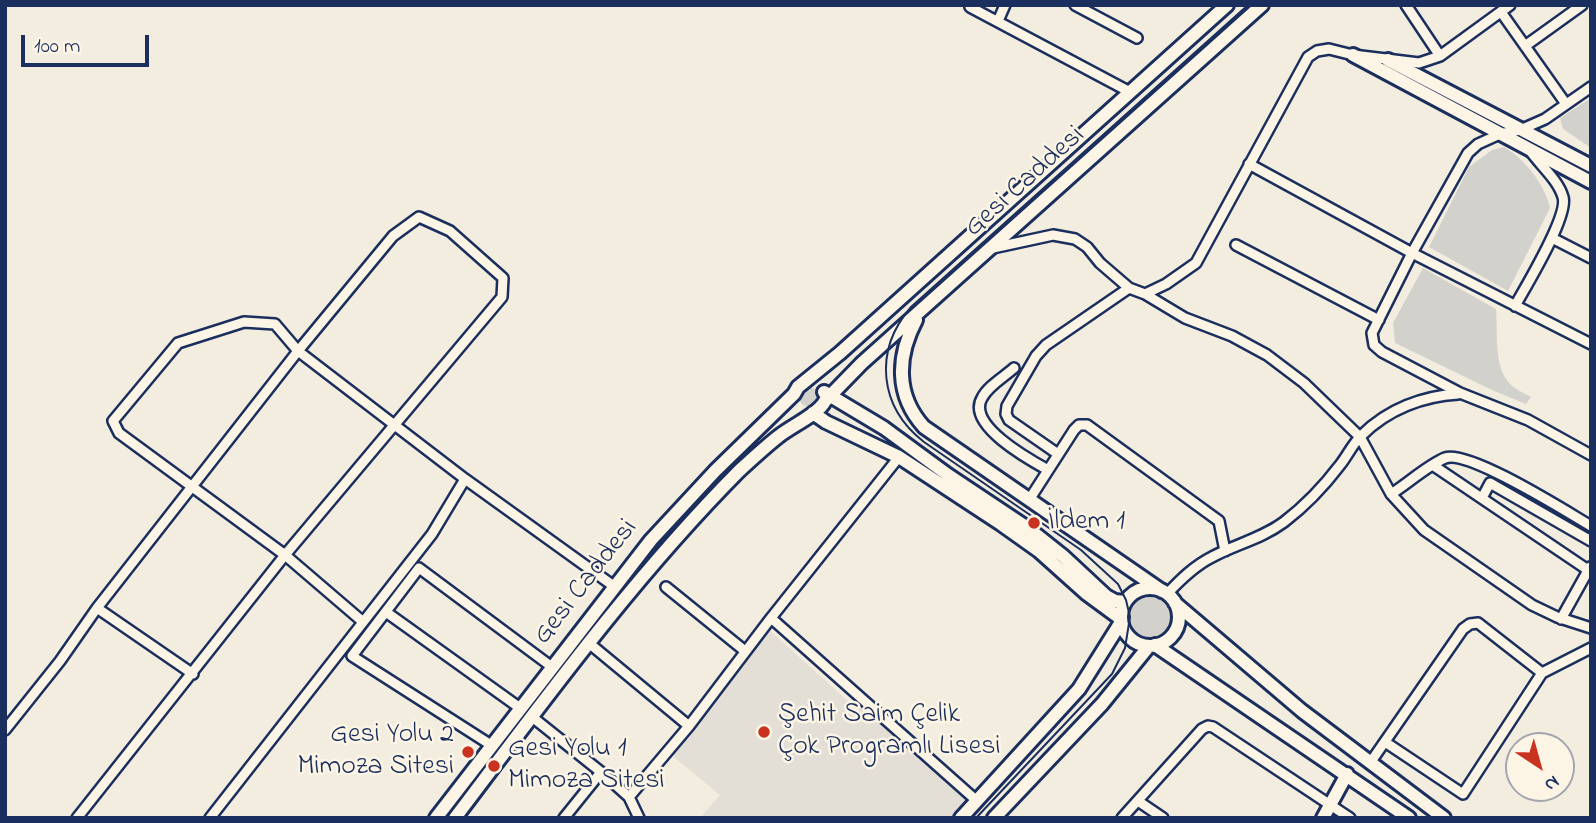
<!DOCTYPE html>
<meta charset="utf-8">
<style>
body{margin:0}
#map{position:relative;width:1596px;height:823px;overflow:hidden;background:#f3ede0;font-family:"Indie Flower",sans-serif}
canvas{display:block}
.frame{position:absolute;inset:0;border:7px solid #1b2f5e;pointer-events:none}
.north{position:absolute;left:1505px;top:732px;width:70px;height:70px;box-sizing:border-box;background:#fcf5e5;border:2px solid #a2a6af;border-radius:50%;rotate:144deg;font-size:19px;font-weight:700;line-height:28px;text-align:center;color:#1b2f5e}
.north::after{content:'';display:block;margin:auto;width:24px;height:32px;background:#c8321e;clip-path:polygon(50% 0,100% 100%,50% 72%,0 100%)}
.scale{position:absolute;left:21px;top:35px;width:128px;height:32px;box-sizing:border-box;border:4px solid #1b2f5e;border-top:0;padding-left:9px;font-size:21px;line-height:24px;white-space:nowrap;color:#1b2f5e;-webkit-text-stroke:5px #fcf5e5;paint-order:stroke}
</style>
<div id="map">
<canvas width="1596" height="823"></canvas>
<div class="frame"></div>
<div class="north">N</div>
<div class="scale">100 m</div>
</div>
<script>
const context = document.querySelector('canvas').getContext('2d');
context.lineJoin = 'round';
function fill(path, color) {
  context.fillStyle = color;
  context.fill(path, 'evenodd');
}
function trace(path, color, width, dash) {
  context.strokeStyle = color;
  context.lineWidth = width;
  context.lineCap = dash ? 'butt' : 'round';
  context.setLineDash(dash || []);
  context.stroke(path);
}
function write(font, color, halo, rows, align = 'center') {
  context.font = font + ' "Indie Flower",sans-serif';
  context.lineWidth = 5;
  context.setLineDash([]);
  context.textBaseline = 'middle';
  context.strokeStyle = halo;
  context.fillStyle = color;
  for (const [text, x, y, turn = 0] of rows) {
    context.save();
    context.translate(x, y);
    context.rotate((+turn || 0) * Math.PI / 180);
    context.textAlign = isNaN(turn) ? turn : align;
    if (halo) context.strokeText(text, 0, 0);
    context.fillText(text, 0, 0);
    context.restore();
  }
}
const built = new Path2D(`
 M767,628L858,710L866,701L977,801L961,818H700L720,795L670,754Z`);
const green = new Path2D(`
 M1591,98V148L1563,129L1560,118Z
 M1504,147C1524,158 1546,186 1550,208L1508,291L1429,247L1469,167L1492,150Z
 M1423,268L1496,309C1498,332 1493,368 1511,385C1517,390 1524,393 1531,397L1526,404L1492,390L1395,343L1393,323Z
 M799 397a10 10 0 1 1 20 0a10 10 0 1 1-20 0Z
 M1129 617a21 21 0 1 1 42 0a21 21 0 1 1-42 0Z`);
const street = new Path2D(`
 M1075,5L1137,38
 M1406,5L1440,56
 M970,7L1130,92
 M1501,12L1566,104
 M998,21L1005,5
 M1525,46L1582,5
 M1591,87L1545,119L1520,130L1500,134L1478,144L1468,153L1412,253L1372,333L1374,345L1382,352L1460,393L1528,420L1591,455
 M1249,164L1412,253L1591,344
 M1552,238L1591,258
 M1236,245L1379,320
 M993,248L1053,235L1075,239L1087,247L1100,263L1129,288L1145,294L1185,318L1232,336L1267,355L1304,383L1360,437L1391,494L1424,530L1532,605L1557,617L1591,628
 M1145,294L1166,284L1196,263L1308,57L1317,51L1329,49L1353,55L1419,63L1440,56L1510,5
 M1515,306C1526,286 1569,216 1563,197C1558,180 1541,166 1531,152
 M1014,368C1004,377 988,386 982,398C966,425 1030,460 1048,470
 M1058,454L1009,420L1006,414L1007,406L1036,356L1046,345L1129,288
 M1434,466L1588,570
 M1391,494C1407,484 1428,465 1445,458C1468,449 1567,512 1591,526
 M1482,498L1490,483L1591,541
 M1029,500L1074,430L1079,425H1087L1219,521L1225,551
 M666,587L745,651
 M1167,594C1180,580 1194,566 1212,557C1236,544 1261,539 1284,522C1305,506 1324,486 1340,465C1348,455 1353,443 1362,435C1388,409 1423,396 1458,394
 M97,608L193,674
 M386,612L520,708
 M771,618L977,801
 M1561,619L1590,567
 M590,644L689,726
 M531,716L601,772L629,797L689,726L771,618L899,457
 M5,730L60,661L97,608L298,351L465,479L615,587
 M1385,742L1463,794L1542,673L1591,648
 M491,745L352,656L419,568L552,667
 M1370,763L1463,629L1470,624L1478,623L1542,673
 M629,797L639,818
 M1138,801L1163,818
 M77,818L285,555L502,297L503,278L450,231L419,217L393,236L298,351L275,324L244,322L178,343L113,421L119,433L285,555L362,621
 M210,818L432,534L465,479
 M564,818L601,772
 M1122,818L1202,729L1208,726L1213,727L1350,818`);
const secondary = new Path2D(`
 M1353,55L1591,182
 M1388,60L1591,166
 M916,320C897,356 895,395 924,427L1162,591
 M824,392L884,428L948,475L1029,529L1063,556L1106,596L1115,601L1125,602
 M813,413L826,422L899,457L1001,524L1039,551L1087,594L1121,619
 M1121 617a29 29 0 1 1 58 0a29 29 0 1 1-58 0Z
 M1175,603L1302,711L1444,818
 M1155,645L1409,818
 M436,818L651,540L715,471L794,394L798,387L840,353L1227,5
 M455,818C545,699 634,577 739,471C752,459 765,447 779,436C791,426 819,414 825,401L862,363L1262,5
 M961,818L1079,689L1121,622
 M994,818L1102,704L1149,646
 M1323,818L1347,774`);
const tram = new Path2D(`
 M976,818L1112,674L1125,648L1130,617L1126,600L1118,584L1081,550L924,442C879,407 873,351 911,307L1248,5`);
const markers = [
 [1034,523,7,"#c8321e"],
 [764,732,7,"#c8321e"],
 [468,752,7,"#c8321e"],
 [494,766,7,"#c8321e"]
];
const streetNames = [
 ["Gesi Caddesi",1026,183,-42],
 ["Gesi Caddesi",587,583,-52]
];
const poiNames = [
 ["İldem 1",1048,523],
 ["Şehit Saim Çelik",778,716],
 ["Çok Programlı Lisesi",778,748],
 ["Gesi Yolu 2",454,736,"right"],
 ["Mimoza Sitesi",454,768,"right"],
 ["Gesi Yolu 1",508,750],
 ["Mimoza Sitesi",508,782]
];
fill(built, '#e3dfd6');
fill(green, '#d3d1cc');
trace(street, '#1b2f5e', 14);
trace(secondary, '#1b2f5e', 18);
trace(street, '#fcf5e5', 9);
trace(secondary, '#fcf5e5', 12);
trace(tram, '#1b2f5e', 2);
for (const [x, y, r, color] of markers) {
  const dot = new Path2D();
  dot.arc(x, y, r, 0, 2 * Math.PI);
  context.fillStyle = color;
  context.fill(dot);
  trace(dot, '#fcf5e5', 2.5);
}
write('28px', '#1b2f5e', '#fcf5e5', streetNames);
write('28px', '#1b2f5e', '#fcf5e5', poiNames, 'left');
</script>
